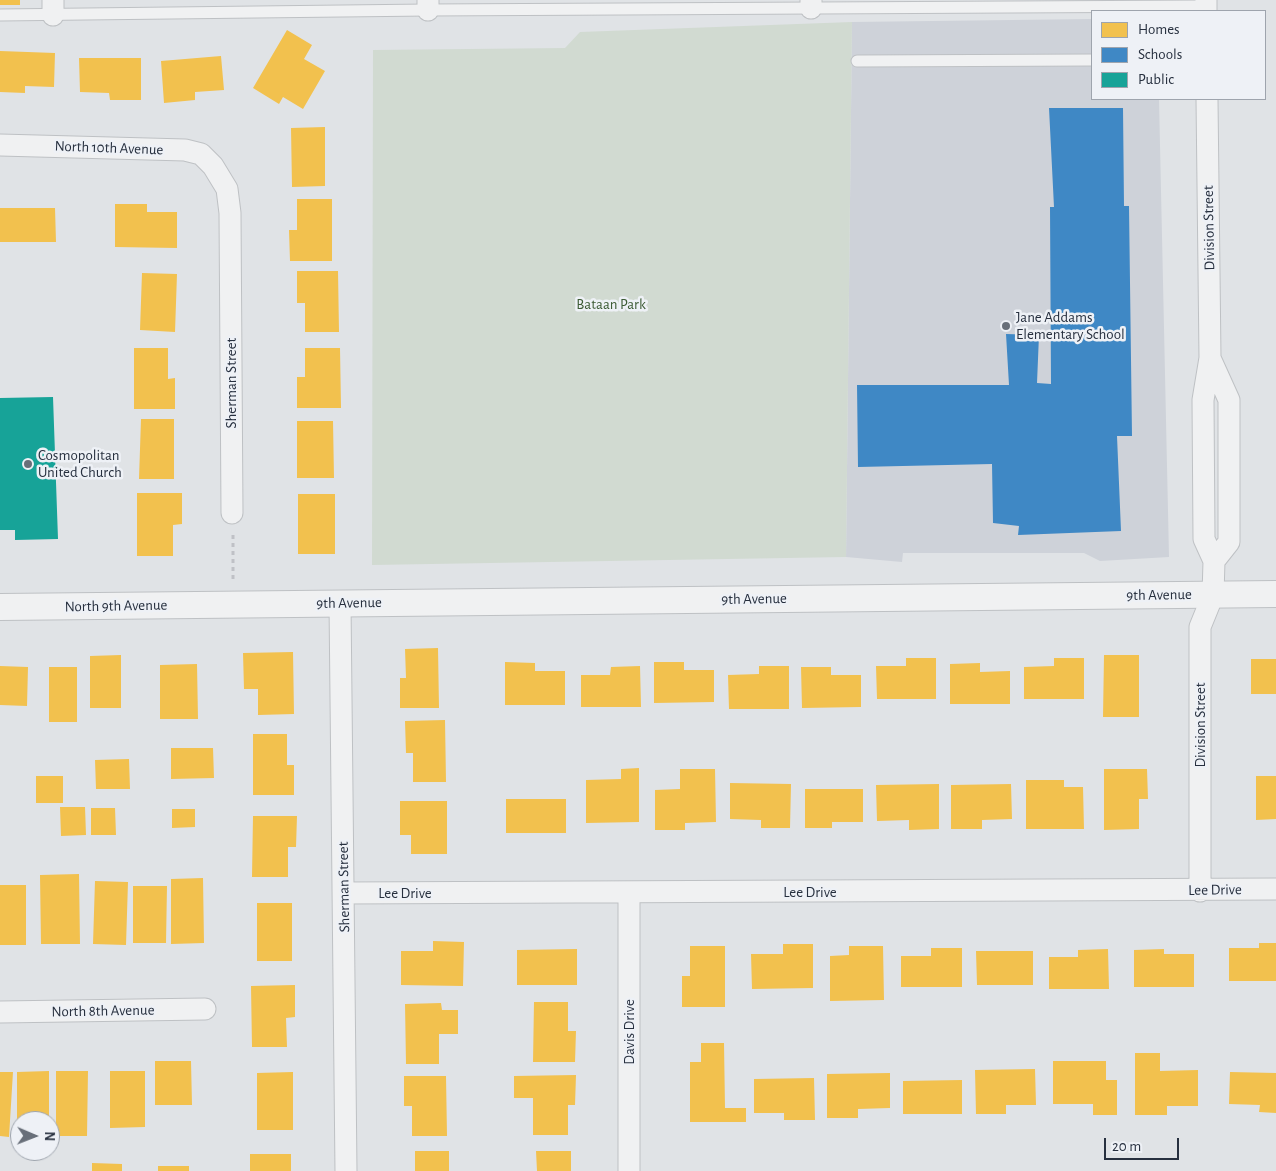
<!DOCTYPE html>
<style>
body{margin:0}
#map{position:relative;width:1276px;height:1171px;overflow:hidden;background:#e0e3e6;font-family:"Alegreya Sans",sans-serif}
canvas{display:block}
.legend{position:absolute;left:1091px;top:10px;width:175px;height:90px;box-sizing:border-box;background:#eef1f6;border:1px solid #9ea4ad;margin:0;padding:6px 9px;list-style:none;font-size:15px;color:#27303f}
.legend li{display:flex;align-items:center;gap:10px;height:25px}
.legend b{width:25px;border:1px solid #9ea4ad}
.north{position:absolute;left:10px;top:1111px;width:50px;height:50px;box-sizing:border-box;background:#eef1f6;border:1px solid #9ea4ad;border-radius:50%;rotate:91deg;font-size:14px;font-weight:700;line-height:20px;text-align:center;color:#27303f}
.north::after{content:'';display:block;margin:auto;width:18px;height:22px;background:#686f79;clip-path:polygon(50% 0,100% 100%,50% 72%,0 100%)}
.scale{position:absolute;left:1104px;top:1138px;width:75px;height:22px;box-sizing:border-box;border:2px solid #27303f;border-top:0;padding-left:6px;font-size:15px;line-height:18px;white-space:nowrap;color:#27303f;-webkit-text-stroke:4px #eef1f6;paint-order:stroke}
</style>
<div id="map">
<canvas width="1276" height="1171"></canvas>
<ul class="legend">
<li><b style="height:14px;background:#f2c14e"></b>Homes</li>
<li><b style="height:14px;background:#3f88c5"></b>Schools</li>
<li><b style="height:14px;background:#17a398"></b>Public</li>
</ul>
<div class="north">N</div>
<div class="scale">20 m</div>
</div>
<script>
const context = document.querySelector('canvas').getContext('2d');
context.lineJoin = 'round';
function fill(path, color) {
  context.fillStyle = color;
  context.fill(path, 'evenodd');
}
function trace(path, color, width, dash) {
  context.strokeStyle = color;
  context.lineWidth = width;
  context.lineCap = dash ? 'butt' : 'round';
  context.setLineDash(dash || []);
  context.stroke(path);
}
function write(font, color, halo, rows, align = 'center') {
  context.font = font + ' "Alegreya Sans",sans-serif';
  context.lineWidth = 5;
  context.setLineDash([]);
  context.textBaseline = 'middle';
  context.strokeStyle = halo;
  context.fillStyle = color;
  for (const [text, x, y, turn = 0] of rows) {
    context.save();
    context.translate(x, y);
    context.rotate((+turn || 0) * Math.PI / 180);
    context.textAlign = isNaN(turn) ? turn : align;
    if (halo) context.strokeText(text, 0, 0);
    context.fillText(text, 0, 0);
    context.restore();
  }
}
const built = new Path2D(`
 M1092,19V99H1159L1169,557L1100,561L1084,553H903L902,562L846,557L852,22Z`);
const green = new Path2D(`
 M852,22L846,557L372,565L373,50L565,48L580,32Z`);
const homes = new Path2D(`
 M0,0H20V5H0Z
 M287,30L312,45L304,59L325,71L303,109L283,97L279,104L253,88Z
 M0,51L55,53L54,87L25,86V93L0,92Z
 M221,56L224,90L195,92V100L164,103L161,61Z
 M79,58H141V100H110L109,93L80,92Z
 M325,127V186L292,187L291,128Z
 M297,199H332V261H290L289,230H297Z
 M115,204H147V212H177V248L115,247Z
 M0,208H55L56,242H0Z
 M297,271H338L339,332H305V303H297Z
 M142,273L177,274L175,332L140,330Z
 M134,348H168V379L175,378V409H134Z
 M305,348H340L341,408H297V377H305Z
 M141,419H174V479H139Z
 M297,421H333L334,478H297Z
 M137,493H182V524L173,525V556H137Z
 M298,494H335V554H298Z
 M438,648L439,708H400V678H406L405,649Z
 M293,652L294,714L258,715V689H244L243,653Z
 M121,655V708H90V656Z
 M1104,655H1139V717H1103Z
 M906,658H936V699H877L876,666H906Z
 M1054,658H1084V699H1024V667L1054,666Z
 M1251,659H1276V694H1251Z
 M505,662L535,663V671H565V705H505Z
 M654,662H684V670H714V702L654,703Z
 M980,663V672L1010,671V704H950V664Z
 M197,664L198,719H160V665Z
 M0,666L28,667L27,706L0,705Z
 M640,666L641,707H581V675H610L611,667Z
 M759,666H789V709H729L728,675L759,674Z
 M49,667H77V722H49Z
 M801,667H831V675H861V707L802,708Z
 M445,720L446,782H413V753H406L405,721Z
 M253,734H287V765H294V795H253Z
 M171,748H213L214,778L171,779Z
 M129,759L130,789H96L95,760Z
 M639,768V822L586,823V780L621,779V769Z
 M680,769H715L716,822L685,823V830H655V790L680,789Z
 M1104,769H1147L1148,799H1139V829L1104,830Z
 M36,776H63V803H36Z
 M1256,776H1276V819L1256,820Z
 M1026,780H1064V787H1083L1084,829H1026Z
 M730,783L791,784L790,828H761V820L730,819Z
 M939,784V829L909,830V820L877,821L876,785Z
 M1011,784L1012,819L982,820V829H951V785Z
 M805,789H863V822H832V828H805Z
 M506,799H566V833H506Z
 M400,801H447V854H411V835H400Z
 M60,807H85L86,835L61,836Z
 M91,808H115L116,835H91Z
 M172,809H195V827L172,828Z
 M253,816H297L296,847H288V877H252Z
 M79,874L80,944H41L40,875Z
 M203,878L204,943L171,944V879Z
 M95,881L128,882L126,945L93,944Z
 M0,885H26V945H0Z
 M133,886H167L166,943H133Z
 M257,903H292V961H257Z
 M433,941L464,942L463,986L401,985V951H433Z
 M1259,943H1276V981H1229V948H1259Z
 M783,944H813V988L752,989L751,954H783Z
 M690,946H725V1007H682V976H690Z
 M849,946H883L884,1000L830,1001V956L849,955Z
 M931,948H962V987H901V956H931Z
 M577,949V985H517V950Z
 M1108,949L1109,989H1049V957H1078V950Z
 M1164,949V954H1194V987H1134V950Z
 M976,951H1033V985H977Z
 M295,985V1017L286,1018L287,1047H252L251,986Z
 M534,1002H568V1031H576L575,1062H533Z
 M441,1003L442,1010H458V1034H439V1064H406L405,1004Z
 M701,1043H724L725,1108H746V1122H690V1062H701Z
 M1135,1053H1160V1071L1198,1070V1106H1167V1115H1135Z
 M155,1061H191L192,1105H155Z
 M1053,1061H1106V1080H1117V1115H1093V1104H1053Z
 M1035,1069L1036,1105H1006V1114H976L975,1070Z
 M49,1071V1121H20V1126H17V1072Z
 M56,1071H88L87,1136H56Z
 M110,1071H145V1127L110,1128Z
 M0,1072H13L9,1137L0,1136Z
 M293,1072V1130H257V1073Z
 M1230,1072L1276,1073V1113L1259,1112L1260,1105L1229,1104Z
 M890,1073V1108L858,1109V1118H827V1074Z
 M576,1075L575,1105H568V1135H533V1098H514V1076Z
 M404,1076H446L447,1136H412V1106H404Z
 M814,1078L815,1120H784V1113H754V1079Z
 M962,1080V1114H903V1081Z
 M415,1151H449V1171H415Z
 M536,1151H571V1171H537Z
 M250,1154H291V1171H250Z
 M92,1163L122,1164V1171H92Z
 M158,1166H189V1171H158Z`);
const schools = new Path2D(`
 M1049,108H1123L1124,206H1129L1132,436H1117L1121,531L1018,535L1019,526L993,523L992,464L858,467L857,385H1009L1006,334L1039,335L1037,383L1051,384L1050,207H1054Z`);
const public = new Path2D(`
 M53,397L58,539L15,540V530H0V398Z`);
const path = new Path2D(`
 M233,535V579`);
const service = new Path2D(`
 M0,15L428,10L1206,6
 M857,61L1092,60`);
const minor = new Path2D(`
 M53,0V15
 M428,0V10
 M811,0V8
 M1206,0V11
 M0,145L185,150L201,154L213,166L227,189L230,213L232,513
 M1210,358L1229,400V542L1214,561
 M340,603L346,1171
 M1200,891V627L1213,595L1214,561L1204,539L1203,400L1210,358L1207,99
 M344,893L1276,889
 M0,1012L205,1009
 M629,1171V892`);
const tertiary = new Path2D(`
 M0,607L1276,594`);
const markers = [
 [1006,326,5,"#686f79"],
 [28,464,5,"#686f79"]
];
const streetNames = [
 ["North 10th Avenue",109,148,2],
 ["Division Street",1209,228,-91],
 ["Sherman Street",231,383,-90],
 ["9th Avenue",1159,595,-1],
 ["9th Avenue",754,599,-1],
 ["9th Avenue",349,603,-1],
 ["North 9th Avenue",116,606,-1],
 ["Division Street",1200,725,-90],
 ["Sherman Street",344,887,-91],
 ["Lee Drive",1215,890,-1],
 ["Lee Drive",810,892],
 ["Lee Drive",405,893],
 ["North 8th Avenue",103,1011,-1],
 ["Davis Drive",629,1032,-90]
];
const parkNames = [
 ["Bataan Park",611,304]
];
const poiNames = [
 ["Jane Addams",1016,317],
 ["Elementary School",1016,334],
 ["Cosmopolitan",38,455],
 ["United Church",38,472]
];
fill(built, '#ced2d9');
fill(green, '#d1dad1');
fill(homes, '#f2c14e');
fill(schools, '#3f88c5');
fill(public, '#17a398');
trace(service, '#bec1c4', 13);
trace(minor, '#bec1c4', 23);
trace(tertiary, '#bec1c4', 28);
trace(path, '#bfc1c6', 3, [4, 4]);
trace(service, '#f0f1f2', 11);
trace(minor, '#f0f1f2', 21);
trace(tertiary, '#f0f1f2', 26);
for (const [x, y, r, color] of markers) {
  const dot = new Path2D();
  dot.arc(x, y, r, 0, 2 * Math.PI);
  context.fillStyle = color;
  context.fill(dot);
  trace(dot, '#eef1f6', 2);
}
write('15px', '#27303f', '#eef1f6', streetNames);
write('15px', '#3c5b34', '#eef1f6', parkNames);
write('15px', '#27303f', '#eef1f6', poiNames, 'left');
</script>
